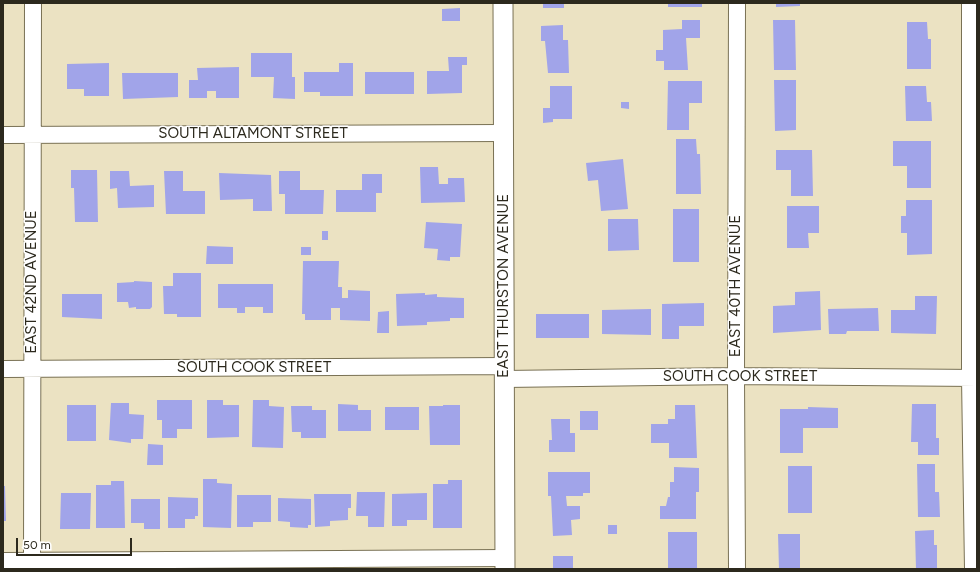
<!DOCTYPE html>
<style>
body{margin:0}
#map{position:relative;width:980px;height:572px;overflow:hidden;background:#ebe2c2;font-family:Figtree,sans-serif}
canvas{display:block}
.frame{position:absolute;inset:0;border:4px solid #2c291d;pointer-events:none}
.scale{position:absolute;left:16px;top:538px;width:116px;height:18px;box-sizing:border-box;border:2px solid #2c291d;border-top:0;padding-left:5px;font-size:12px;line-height:14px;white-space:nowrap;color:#2c291d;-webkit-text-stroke:3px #fff;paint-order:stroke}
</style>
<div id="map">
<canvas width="980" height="572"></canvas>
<div class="frame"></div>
<div class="scale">50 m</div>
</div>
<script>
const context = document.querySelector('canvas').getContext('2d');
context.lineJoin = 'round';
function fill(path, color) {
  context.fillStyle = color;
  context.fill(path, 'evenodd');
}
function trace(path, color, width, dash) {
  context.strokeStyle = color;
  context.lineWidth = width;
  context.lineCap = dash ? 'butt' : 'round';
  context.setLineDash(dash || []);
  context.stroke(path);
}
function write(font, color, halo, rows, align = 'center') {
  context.font = font + ' Figtree,sans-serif';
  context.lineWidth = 3;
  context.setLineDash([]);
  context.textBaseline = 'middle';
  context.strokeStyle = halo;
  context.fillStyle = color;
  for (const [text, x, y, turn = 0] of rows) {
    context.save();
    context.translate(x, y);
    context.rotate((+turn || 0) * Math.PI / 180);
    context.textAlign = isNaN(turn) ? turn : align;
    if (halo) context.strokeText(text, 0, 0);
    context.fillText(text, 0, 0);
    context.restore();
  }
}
const building = new Path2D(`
 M543,3H564V8H543Z
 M668,3H702V7H668Z
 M776,3H800V6L776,7Z
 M460,8V21H442V9Z
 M682,20H700V38H686L688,70H664V61H656V50H663V30L682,29Z
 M773,20H795L796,70H774Z
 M907,22H927L928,39H931V69H907Z
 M563,25V40H568L569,73H548L545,41H541V26Z
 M251,53H292V77H295V99L273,98L274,77H251Z
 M448,57H467V65H462V93L427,94V71H449Z
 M109,63V96H84V89H67V64Z
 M339,63H353V96H320V92H304V72H339Z
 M239,67V98H216V91H207V98H189V80H198L197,68Z
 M365,72H414V94H365Z
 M122,73H178V97L123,99Z
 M774,80H796V130L775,131Z
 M668,81H702V103H689V130H667Z
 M550,86H572V119H553V122L543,123V108H550Z
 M905,86H926L927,102H931L932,121H906Z
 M621,102H629V109L621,108Z
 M676,139H696L697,154H700L701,194H676Z
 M893,141H931V188H907V166H893Z
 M776,150H812L813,196H791V170H776Z
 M623,159L628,209L601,211L598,180L588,181L586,163Z
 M420,167H438L439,184H448V178H464L465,202L421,203Z
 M71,170H97L98,222H75L74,188H71Z
 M110,171H129L130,186L154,185V207L118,208L117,188L110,189Z
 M164,171H183V191H205V214H166Z
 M279,171H300V190H324L323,214H285V194H279Z
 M219,173L271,175L272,211H253V199L220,200Z
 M362,174H382V193H376V212H336V190H362Z
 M906,200H932V254L907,255V233H901V216H906Z
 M787,206H819V233H808L809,248H787Z
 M673,209H699V262H673Z
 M608,219H638L639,250L608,251Z
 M426,222L462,224L460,257H450V261L437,260L438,249L424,248Z
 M322,231H328V240H322Z
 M207,246L233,247V264H206Z
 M301,247H311V255H301Z
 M303,261H339L338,287H342V298H348V290L370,291V321L340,320V308H331V320H305V314H302Z
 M173,273H201V317H177V314H164L163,286H173Z
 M134,281L152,282V307L150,309H136V307L129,308L128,302H117V283L134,282Z
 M218,284H273V313H263V307H245V313H237V308H218Z
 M820,291L821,330L773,333V306L795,305V292Z
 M425,293V295L437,294V297L464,298V318H450V321L427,322V325L397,326L396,294Z
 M62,294H102V319L62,317Z
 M915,296H937L936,334L891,333V310H915Z
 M704,303V326H679V339H662V304Z
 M878,308L879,331H847L846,334H829L828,309Z
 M651,309V335L602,334V310Z
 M389,311V333H377L378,312Z
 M536,314H589V338H536Z
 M157,400H192V429H177V438H162V420H157Z
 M207,400H223V405H239V437L207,438Z
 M253,400H269V406L284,407L283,448L252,447Z
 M111,403H129V414L144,415L143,439H131V443L109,440Z
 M338,404L358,405V410H371V431H338Z
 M912,404H936V438H939V455H918V442H911Z
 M67,405H96V441H67Z
 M443,405H460V445H430L429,406H443Z
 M675,405H695L697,458H669V443H651V424H668V419H675Z
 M291,406H312V410H326V438H301V432H292Z
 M385,407H419V430H385Z
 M808,407L838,408V428H803V453H780V409H808Z
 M580,411H598V430H580Z
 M551,419H570V433H575V452H549V440H552Z
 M148,444L163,445V465H147Z
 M917,464H935V492H939L940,517H918Z
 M788,466H812V513H788Z
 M674,467L699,468V492H696V519H660V506H666L668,497H670V482H674Z
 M548,472H590V493H583V496H566L567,506H580V519L571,520L572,535L553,536L551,496H548Z
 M203,479H217V483L232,484L231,528L203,527Z
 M448,480H462V528H433V484H448Z
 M111,481H124L125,528H96V485H111Z
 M3,486H5L6,521H3Z
 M357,492H385L384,527H368V516H356Z
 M61,493H91L90,529H60Z
 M427,493V520H407V526H392V494Z
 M314,494H351V508H348V520L330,521V526L315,527Z
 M237,495H271V522H253V527H237Z
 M168,497L198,498V516H195V519H185V528H168Z
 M278,498L311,499V525H308V528L290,527V522L278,521Z
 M131,499H160V529H144V523H131Z
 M608,525H617V534H608Z
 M934,530V545H937V569H916L915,531Z
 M668,532H697V569H668Z
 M778,534H800V569H779Z
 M553,556H573V569H553Z`);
const minor = new Path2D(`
 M737,3L736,376L737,569
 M970,3V378L973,569
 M3,135L503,133
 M3,369L504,366
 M504,379L736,376L977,378
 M32,560L33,3
 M3,561L505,558`);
const tertiary = new Path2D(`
 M503,3L505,569`);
const streetNames = [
 ["SOUTH ALTAMONT STREET",253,134],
 ["EAST 42ND AVENUE",32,282,-90],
 ["EAST THURSTON AVENUE",504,286,-90],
 ["EAST 40TH AVENUE",736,286,-90],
 ["SOUTH COOK STREET",254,368],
 ["SOUTH COOK STREET",740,377]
];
fill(building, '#a1a4e9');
trace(minor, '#797154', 18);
trace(tertiary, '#797154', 21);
trace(minor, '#fff', 16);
trace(tertiary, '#fff', 19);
write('15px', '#2c291d', '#fff', streetNames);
</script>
